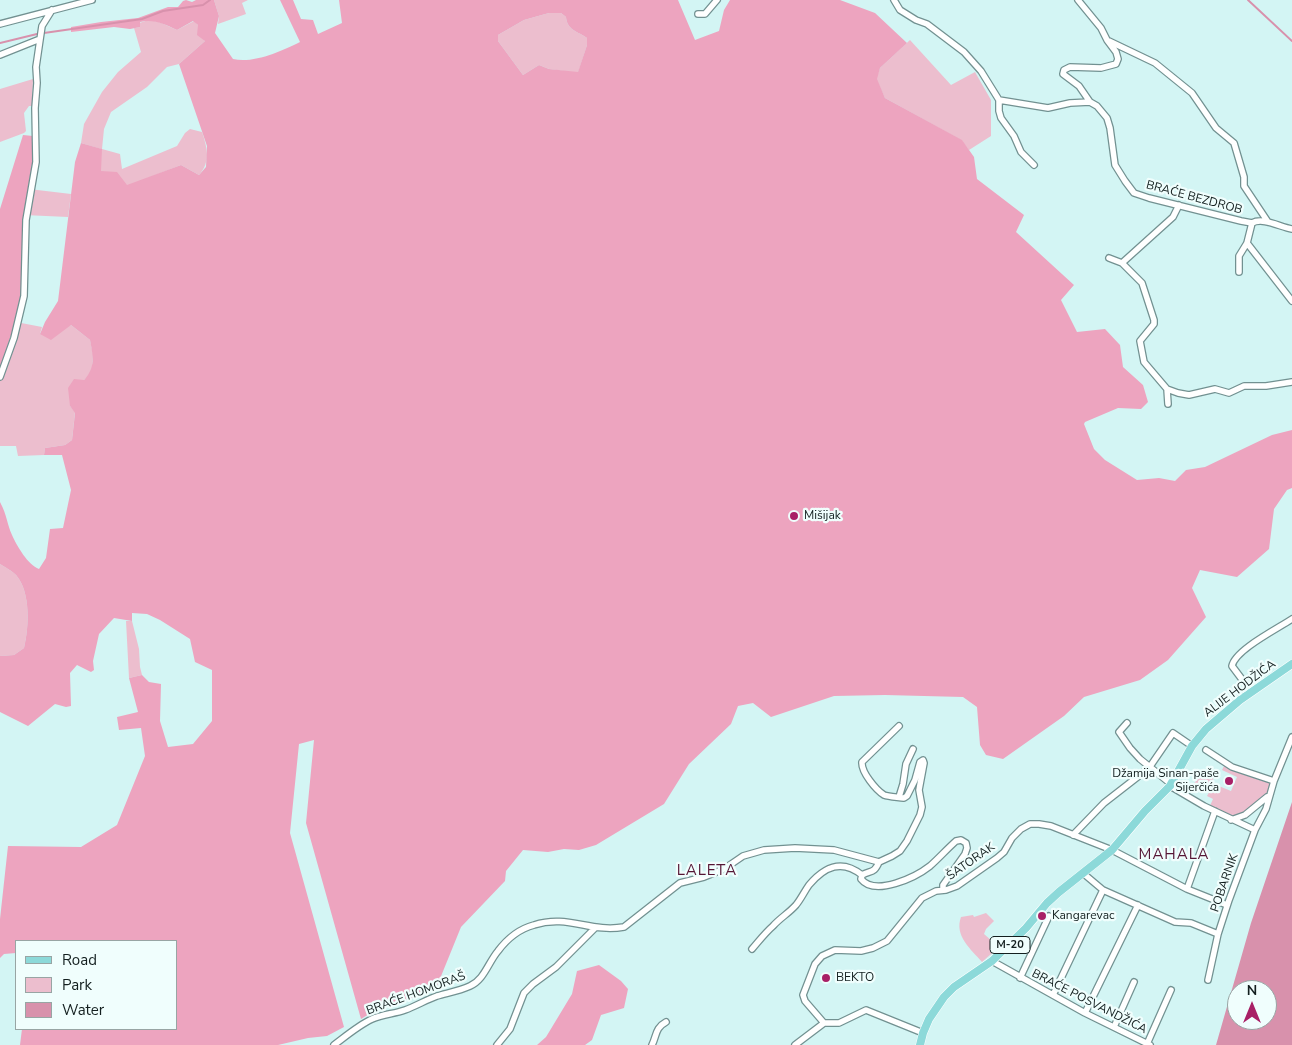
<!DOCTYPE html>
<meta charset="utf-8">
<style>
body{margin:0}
#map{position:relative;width:1292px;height:1045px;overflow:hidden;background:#d3f5f4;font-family:"Nunito Sans",sans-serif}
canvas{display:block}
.legend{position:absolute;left:15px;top:940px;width:162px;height:90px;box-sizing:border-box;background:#f0fefd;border:1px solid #98a5a4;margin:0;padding:6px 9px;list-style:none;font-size:15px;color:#131f1f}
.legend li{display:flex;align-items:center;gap:10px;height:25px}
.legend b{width:25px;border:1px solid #98a5a4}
.north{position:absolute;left:1227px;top:980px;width:50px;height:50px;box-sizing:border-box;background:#f0fefd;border:1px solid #98a5a4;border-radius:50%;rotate:0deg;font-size:14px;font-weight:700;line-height:20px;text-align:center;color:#131f1f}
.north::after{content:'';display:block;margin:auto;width:18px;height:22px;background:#a82066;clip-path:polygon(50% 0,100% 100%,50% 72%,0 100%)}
</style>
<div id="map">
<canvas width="1292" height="1045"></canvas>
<ul class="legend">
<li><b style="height:6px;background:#8cd9d9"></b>Road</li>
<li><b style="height:14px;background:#ecbece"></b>Park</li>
<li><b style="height:14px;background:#d891ac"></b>Water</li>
</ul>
<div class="north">N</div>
</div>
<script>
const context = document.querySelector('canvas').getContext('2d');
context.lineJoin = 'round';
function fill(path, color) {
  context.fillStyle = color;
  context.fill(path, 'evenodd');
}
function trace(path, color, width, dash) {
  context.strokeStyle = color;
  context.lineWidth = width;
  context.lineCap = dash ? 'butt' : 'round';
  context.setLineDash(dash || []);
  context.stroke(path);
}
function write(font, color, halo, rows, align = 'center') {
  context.font = font + ' "Nunito Sans",sans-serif';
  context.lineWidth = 4.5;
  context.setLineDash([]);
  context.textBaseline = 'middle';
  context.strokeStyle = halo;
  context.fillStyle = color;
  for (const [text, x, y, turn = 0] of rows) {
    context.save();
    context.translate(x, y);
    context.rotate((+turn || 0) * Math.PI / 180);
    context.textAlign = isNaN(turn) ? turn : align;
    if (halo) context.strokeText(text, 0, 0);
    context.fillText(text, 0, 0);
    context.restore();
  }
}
const green = new Path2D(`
 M214,0H248L242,3L246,14L218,24L219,16Z
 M549,13H561L566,17C567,30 577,31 587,38V45L578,73L549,69L539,65L523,75L498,41V35L524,20Z
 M149,20L159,22L177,30L194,21L198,25L205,41L179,64L167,67L147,87L111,112L104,129L102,149L120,154L122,169L177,146L185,133L190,129L202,132C207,147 211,162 199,175L181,165L127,186L101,171V149L81,143L84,124L102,92L118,72L141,52L134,28L140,27L139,23Z
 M910,40L951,85L975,72L991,100V136L969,150L961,140L885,98L876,79L880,68Z
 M33,79L32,106H29L24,113L26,131L24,133L0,142V89Z
 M29,189L71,194L68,217L24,215Z
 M16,322L42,327L40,334L71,325L90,340L93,354L92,371L84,380L70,406L75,412L72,440L65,445L45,448L44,455L18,456L16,446H0V370Z
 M0,564C5,567 12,571 16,575C31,592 29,628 24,648L14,655L0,656Z
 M126,621H132L139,649L140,667L142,675L129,678Z
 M1225,764L1273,782L1264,801L1231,820L1209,808L1213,799L1207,796L1214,784L1231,791L1237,777L1222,770Z
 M1203,771L1214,778L1205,792L1193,785Z
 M986,913L994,921L986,929L984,934L999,947L982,962C971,949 954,936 961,917L973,915L974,917Z`);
const forest = new Path2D(`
 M186,0L192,2L196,0H214L219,16L215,33L233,59C253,64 282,51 300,42L280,0H293L301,19L313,20L318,34L342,23L339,0H678L695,40L719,31L724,10L730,0H840L875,13L907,43L880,68L877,79L885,98L962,140L974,157L977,179L1024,215L1016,232L1074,285L1061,300L1077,332L1105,329L1120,345L1123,367L1143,385L1148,402L1141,409L1118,408L1085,422L1084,424L1094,449L1105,460L1137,480L1159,478L1175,481L1186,470L1205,467L1272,435L1292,430V488L1287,490L1274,509L1269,549L1237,577L1200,570L1192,588L1206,617L1168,660L1140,680L1084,697L1064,716L1003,759L986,755L980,745L977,707L963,697L885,695L834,696L771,717L753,703L738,706L731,724L689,764L664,804L596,845L579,850L564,849L548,852L523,850L506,871L505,881L461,927L435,991L379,1008L361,1019L306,823L314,740L299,744L290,833L344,1027L327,1036L308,1038L278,1045H20L22,1029H176V941H16V953L4,954L0,958V919L8,846L81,847L117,825L145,756L141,728L119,730L117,717L138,712L129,678L142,675L149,682L161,684L160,721L168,747L193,744L212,721V670L195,662L190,639L160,620L147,614L132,613V621L114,618L99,634L93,661L94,670L91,672L77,665L70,673L71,706L66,707L55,704L28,726L0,712V656L14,655L24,648C29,628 31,592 16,575C12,571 5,567 0,564V502C7,515 7,524 12,535C17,546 28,565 39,569L46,558L50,529L63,528L71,490L62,455H44L45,448L65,445L72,440L75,413L70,406L68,388L74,379L84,380C96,367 93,356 90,340L71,325L51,340L40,334L45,322L58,301L75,162L81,143L102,149L101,171L117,172L127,185L181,165L199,175L206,167L207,146L179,64L205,41L197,35L198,25L193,21L177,30C164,24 154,19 140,22V27L130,29L114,27L71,32V27L101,22L138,18L168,7H178L183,1ZM549,13H561L566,17C567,30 577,31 587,38V45L578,72L549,69L539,65L523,75L498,41V35L524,20Z
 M23,135L33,136V158L24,215L22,295L17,316L0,370V209Z
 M599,965L621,981L628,989L624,1008L601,1015L592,1040L585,1045H537L546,1037L572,994L577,971Z`);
const water = new Path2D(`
 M1292,802V1045H1216L1251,923ZM1237,990H1267V1020H1237Z`);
const stream = new Path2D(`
 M1248,0L1292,41
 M44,33L142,19L163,11L203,5L210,0
 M0,43L37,34`);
const minor = new Path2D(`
 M894,0L900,10L916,20L927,24L964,52L981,71L999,100
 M1078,0L1101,28L1107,40L1116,52L1118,59L1116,64L1101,68L1070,67L1064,70L1063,74L1079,86L1090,102L1097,106L1107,118L1110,128L1115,165L1125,181L1134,193L1149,198L1241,221L1252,223C1263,217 1280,227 1292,229
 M698,14H705L717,0
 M0,24L92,0
 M1109,41L1155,63L1192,93L1216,128L1234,143L1244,177V186L1268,222
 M0,55L40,39
 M1034,165L1021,152L1014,136L1001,118L999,111V100L1048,108L1070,103L1090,102
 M1247,243L1292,301
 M1109,258L1122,263L1173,217L1179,205
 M1122,263L1142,283L1154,320V324L1140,341L1144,362L1167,389L1178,393L1189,395L1215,389L1229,393L1244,386H1266L1292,382
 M1239,272V256L1247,243L1252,223
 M0,377L14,338L24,296L26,220L36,162L35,108L37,83L36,67L42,26L52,10
 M1167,389L1168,404
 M1241,678L1232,666C1235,650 1277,629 1292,619
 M1127,723L1119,732L1130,748L1140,759L1171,784
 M1206,750L1232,767L1274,781
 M1170,786L1204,806L1255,830
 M899,797L903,784L906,764L913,749
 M1231,820L1245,815L1267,797
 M1073,835L1104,803L1149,768L1173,733L1192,746
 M879,862L892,856L900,851L907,841L920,815L922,807L919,790L924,763L923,760L920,762L915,780L907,796L904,798C898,797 889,797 884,795C876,790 861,772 862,762L899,726
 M1084,874L1103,890L1175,922L1191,923L1218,934
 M1187,889L1215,811
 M752,949C759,941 765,933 773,926C780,918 789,913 796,905C801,899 804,892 809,885C825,866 842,859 862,875
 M992,961L1085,1013L1150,1045
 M1020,978L1049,916
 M1208,980L1218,934L1229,900L1255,830L1266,809L1274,781L1292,737
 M1053,995L1103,890
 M1085,1013L1138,905
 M1114,1027L1134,982
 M923,1033L866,1010L839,1023H824L805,1001L803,995L815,964L822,956L835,950L861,951L873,948L887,941L922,898L936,891L946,890L957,886L997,858L1004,852L1012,838L1021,829L1030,824H1039L1051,826L1112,850L1187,889L1227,905
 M1147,1044L1171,990
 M334,1045C346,1036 359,1025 372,1019C383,1014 394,1014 405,1010C416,1006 426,1000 437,996C447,993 459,991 470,986C484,980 488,963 498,951C507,939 519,929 534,925C568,914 590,933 624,927L680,883L704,877L724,869L743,856L764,850L795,848L834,850L879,862C874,874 871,870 862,875L861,879C875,897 916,877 930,866C939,858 947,849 956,841L961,840L966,843L967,848L965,854L943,885V890
 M497,1045L510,1029L524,993L533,984L556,967L595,928
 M652,1045C657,1035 655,1028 666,1022
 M795,1045L824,1023`);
const major = new Path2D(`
 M920,1045L923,1033L929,1019L944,997L954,987L992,961L1026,928L1047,903L1059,892L1112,850L1145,811L1170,786L1192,746L1206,729L1240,700L1292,664`);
const markers = [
 [794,516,5,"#a82066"],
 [1229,781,5,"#a82066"],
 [1042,916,5,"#a82066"],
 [826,978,5,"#a82066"]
];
const shields = [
 [1010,945,40]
];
const shieldNames = [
 ["M-20",1010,945]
];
const streetNames = [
 ["BRAĆE BEZDROB",1194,198,15],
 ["ALIJE HODŽIĆA",1240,689,-37],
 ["ŠATORAK",971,862,-35],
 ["POBARNIK",1225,883,-71],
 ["BRAĆE HOMORAŠ",416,994,-20],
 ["BRAĆE POSVANDŽIĆA",1089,1002,27]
];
const poiNames = [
 ["Mišijak",804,516],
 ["Džamija Sinan-paše",1219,774,"right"],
 ["Sijerčića",1219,788,"right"],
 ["Kangarevac",1052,916],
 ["BEKTO",836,978]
];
const quarterNames = [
 ["MAHALA",1174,855],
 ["LALETA",707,871]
];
fill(green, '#ecbece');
fill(forest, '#eda4bf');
fill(water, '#d891ac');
trace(stream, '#d891ac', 2);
trace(minor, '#729191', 8);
trace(major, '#fff', 9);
trace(minor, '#fff', 5.5);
trace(major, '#8cd9d9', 8);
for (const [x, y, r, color] of markers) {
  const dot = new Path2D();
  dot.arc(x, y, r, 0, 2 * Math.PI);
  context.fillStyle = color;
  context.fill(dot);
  trace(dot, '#f0fefd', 2);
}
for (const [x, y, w] of shields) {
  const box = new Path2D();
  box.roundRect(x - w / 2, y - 8.5, w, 17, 4);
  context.fillStyle = '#f0fefd';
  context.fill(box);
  trace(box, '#131f1f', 1);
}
write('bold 11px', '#131f1f', null, shieldNames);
write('12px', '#131f1f', '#f0fefd', streetNames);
write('12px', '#131f1f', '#f0fefd', poiNames, 'left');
context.letterSpacing = '1px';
write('15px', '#561635', '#f0fefd', quarterNames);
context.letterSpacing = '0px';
</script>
